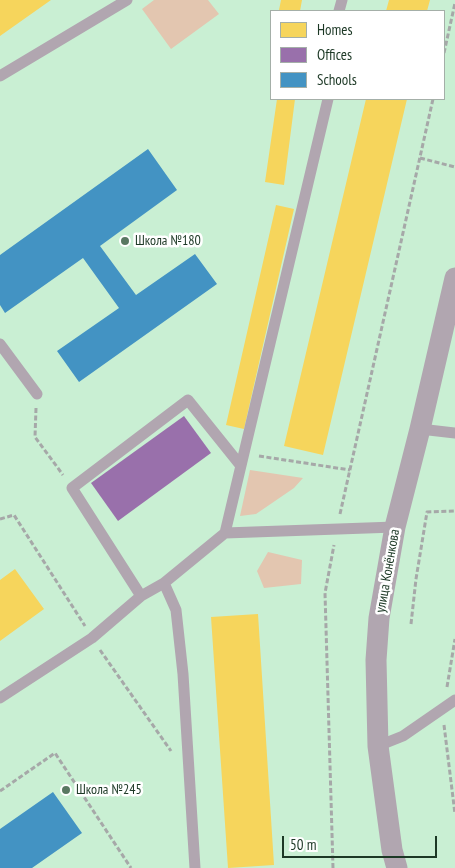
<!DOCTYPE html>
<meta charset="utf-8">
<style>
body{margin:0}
#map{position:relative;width:455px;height:868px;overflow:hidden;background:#c9efd3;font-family:"PT Sans Narrow",sans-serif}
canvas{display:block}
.legend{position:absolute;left:270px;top:10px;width:175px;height:90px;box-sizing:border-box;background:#fff;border:1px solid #a4afa8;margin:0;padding:6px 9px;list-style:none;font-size:15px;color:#1c3825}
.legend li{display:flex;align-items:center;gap:10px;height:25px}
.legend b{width:25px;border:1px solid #a4afa8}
.scale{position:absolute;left:282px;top:836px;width:155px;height:22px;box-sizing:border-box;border:2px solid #1c3825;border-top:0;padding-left:6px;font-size:15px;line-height:18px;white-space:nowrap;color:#1c3825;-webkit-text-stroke:4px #fff;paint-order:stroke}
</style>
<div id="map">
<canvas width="455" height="868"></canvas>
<ul class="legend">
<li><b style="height:14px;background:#f6d55c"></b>Homes</li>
<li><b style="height:14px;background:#9970ab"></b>Offices</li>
<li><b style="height:14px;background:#4393c3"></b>Schools</li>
</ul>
<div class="scale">50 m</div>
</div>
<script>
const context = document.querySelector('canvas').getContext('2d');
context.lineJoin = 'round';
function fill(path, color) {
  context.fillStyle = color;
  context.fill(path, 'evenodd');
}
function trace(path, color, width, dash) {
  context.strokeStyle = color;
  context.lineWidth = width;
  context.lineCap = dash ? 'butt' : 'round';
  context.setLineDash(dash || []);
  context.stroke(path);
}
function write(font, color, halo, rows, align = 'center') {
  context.font = font + ' "PT Sans Narrow",sans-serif';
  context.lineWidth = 5;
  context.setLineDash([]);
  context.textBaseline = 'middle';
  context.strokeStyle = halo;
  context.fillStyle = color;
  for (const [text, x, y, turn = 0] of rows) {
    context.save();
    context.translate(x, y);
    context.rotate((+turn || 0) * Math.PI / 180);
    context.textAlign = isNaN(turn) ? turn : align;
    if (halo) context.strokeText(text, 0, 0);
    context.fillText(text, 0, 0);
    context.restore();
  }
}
const green = new Path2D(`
 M154,0H208L219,14L171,49L142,9Z
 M250,470L303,478L294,488L256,514L240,516Z
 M268,552L302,560L301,584L264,588L257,571Z`);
const homes = new Path2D(`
 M0,0H51L0,36Z
 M281,0H302L300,11L279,10Z
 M389,0H430L427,11H386Z
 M277,99H295L284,185L265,182Z
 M366,99H407L323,455L284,446Z
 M276,205L294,209L244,429L226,425Z
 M15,569L44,609L0,641V580Z
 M258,614L274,865L228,868L211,617Z`);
const offices = new Path2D(`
 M184,416L211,453L118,521L91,483Z`);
const schools = new Path2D(`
 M148,149L177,190L100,246L136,295L195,254L217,284L79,382L57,351L119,308L83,258L5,313L0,305V255Z
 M53,792L82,833L32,868H0V829Z`);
const path = new Path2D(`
 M444,53L455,3
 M420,158L455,167
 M36,408L35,437L63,475
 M259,456L350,470
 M340,514L433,99
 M0,519L14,515L85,626
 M411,624L416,579L427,512L455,511
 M100,650L171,751
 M447,687L455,639
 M444,725L455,814
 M0,791L55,753L131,868
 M333,868L325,593L334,545`);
const service = new Path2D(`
 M339,11L342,0
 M0,76L127,0
 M0,344L37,394
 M420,429L455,433
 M225,533L395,527
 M164,583L176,610L183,674L195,868
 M141,596L72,488L188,400L241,466
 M0,698L92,638L141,596L164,583L225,533L328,99
 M378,746L403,736L455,700`);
const minor = new Path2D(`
 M397,868L392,850L378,746L376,660L379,618L395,527L420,429L455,278`);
const markers = [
 [125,241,5,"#597862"],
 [66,790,5,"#597862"]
];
const poiNames = [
 ["Школа №180",135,241],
 ["Школа №245",76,790]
];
const streetNames = [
 ["улица Конёнкова",388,571,-80]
];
fill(green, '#e3c6b0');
fill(homes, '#f6d55c');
fill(offices, '#9970ab');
fill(schools, '#4393c3');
trace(path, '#a6a8a8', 3, [5, 2.5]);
trace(service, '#b1a6b0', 11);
trace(minor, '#b1a6b0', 21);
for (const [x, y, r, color] of markers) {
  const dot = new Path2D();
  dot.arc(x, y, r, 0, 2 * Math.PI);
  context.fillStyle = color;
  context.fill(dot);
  trace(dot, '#fff', 2);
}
write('14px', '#1c3825', '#fff', poiNames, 'left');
write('14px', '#1c3825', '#fff', streetNames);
</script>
